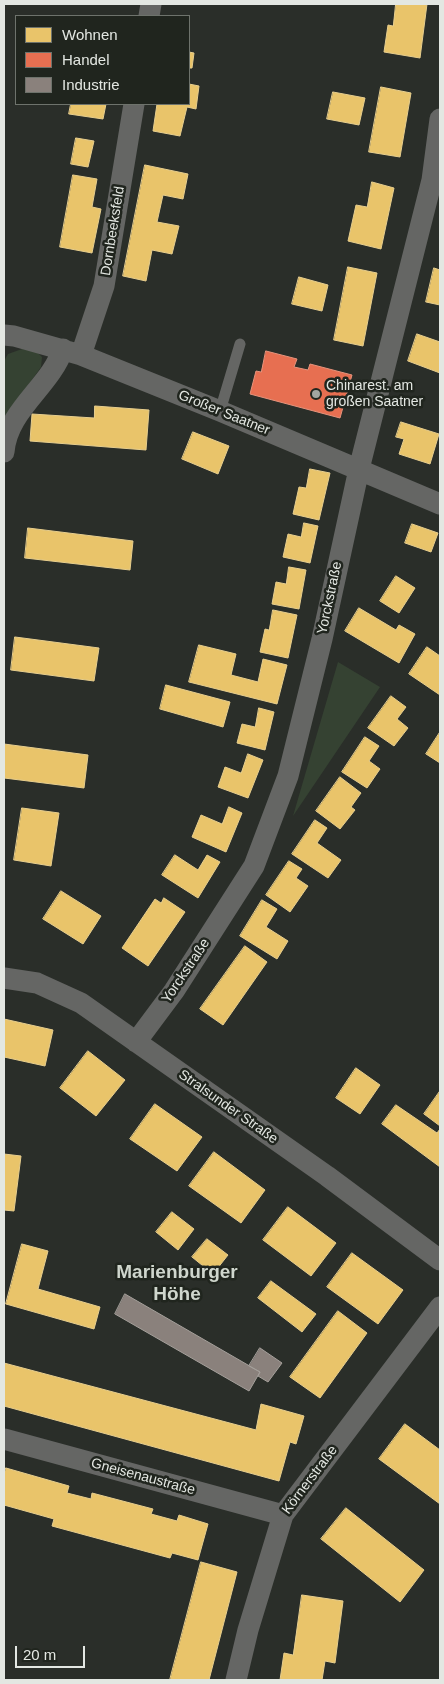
<!DOCTYPE html>
<meta charset="utf-8">
<style>
body{margin:0}
#map{position:relative;width:444px;height:1684px;overflow:hidden;background:#2a2e29;font-family:Helvetica,sans-serif}
canvas{display:block}
.frame{position:absolute;inset:0;border:5px solid #e3e7e2;pointer-events:none}
.legend{position:absolute;left:15px;top:15px;width:175px;height:90px;box-sizing:border-box;background:#20251e;border:1px solid #6e736c;margin:0;padding:6px 9px;list-style:none;font-size:15px;color:#e3e7e2}
.legend li{display:flex;align-items:center;gap:10px;height:25px}
.legend b{width:25px;border:1px solid #6e736c}
.scale{position:absolute;left:15px;top:1646px;width:70px;height:22px;box-sizing:border-box;border:2px solid #e3e7e2;border-top:0;padding-left:6px;font-size:15px;line-height:18px;white-space:nowrap;color:#e3e7e2;-webkit-text-stroke:4px #20251e;paint-order:stroke}
</style>
<div id="map">
<canvas width="444" height="1684"></canvas>
<div class="frame"></div>
<ul class="legend">
<li><b style="height:14px;background:#e9c46a"></b>Wohnen</li>
<li><b style="height:14px;background:#e76f51"></b>Handel</li>
<li><b style="height:14px;background:#8a817c"></b>Industrie</li>
</ul>
<div class="scale">20 m</div>
</div>
<script>
const context = document.querySelector('canvas').getContext('2d');
context.lineJoin = 'round';
function fill(path, color) {
  context.fillStyle = color;
  context.fill(path, 'evenodd');
}
function trace(path, color, width, dash) {
  context.strokeStyle = color;
  context.lineWidth = width;
  context.lineCap = dash ? 'butt' : 'round';
  context.setLineDash(dash || []);
  context.stroke(path);
}
function write(font, color, halo, rows, align = 'center') {
  context.font = font + ' Helvetica,sans-serif';
  context.lineWidth = 5;
  context.setLineDash([]);
  context.textBaseline = 'middle';
  context.strokeStyle = halo;
  context.fillStyle = color;
  for (const [text, x, y, turn = 0] of rows) {
    context.save();
    context.translate(x, y);
    context.rotate((+turn || 0) * Math.PI / 180);
    context.textAlign = isNaN(turn) ? turn : align;
    if (halo) context.strokeText(text, 0, 0);
    context.fillText(text, 0, 0);
    context.restore();
  }
}
const green = new Path2D(`
 M22,349L35,350L42,357L41,367L17,401L4,428V361L8,354Z
 M338,662L380,687L293,816Z`);
const homes = new Path2D(`
 M396,4H427L420,58L384,52L388,25L393,26Z
 M189,52L194,53L192,68H189Z
 M189,84L199,86L196,109L187,107L180,136L153,131L157,104H189Z
 M381,87L411,93L400,157L369,152Z
 M333,92L365,98L359,125L327,119Z
 M71,104H106L103,119L69,114Z
 M76,138L94,141L88,167L71,164Z
 M145,165L188,174L183,199L163,195L157,222L179,226L172,254L152,250L146,281L123,276Z
 M73,175L97,179L92,207L101,209L92,253L60,247Z
 M372,182L394,188L381,249L348,241L356,205L367,207Z
 M348,267L377,273L363,346L334,340Z
 M434,268L440,270V305L426,302Z
 M299,277L328,285L322,311L292,304Z
 M417,334L440,342V373L408,361Z
 M95,406L149,410L146,450L30,441L32,414L94,418Z
 M401,422L439,434L430,464L399,454L404,439L396,437Z
 M193,432L229,446L218,474L182,459Z
 M310,469L330,473L319,520L293,514L299,487L306,488Z
 M304,523L318,526L310,563L283,557L288,534L301,537Z
 M412,524L438,533L431,552L405,543Z
 M28,528L133,541L130,570L25,558Z
 M289,567L306,570L299,609L272,604L276,582L286,584Z
 M396,576L415,588L399,613L380,601Z
 M359,608L396,630L399,625L415,634L399,663L345,631Z
 M273,610L297,615L288,658L260,652L265,629L269,630Z
 M15,637L99,648L94,681L11,670Z
 M199,645L236,654L231,675L258,682L263,659L287,665L277,704L189,682Z
 M427,647L440,656V695L409,674Z
 M166,685L230,702L223,727L160,709Z
 M391,696L406,707L397,719L408,728L394,746L368,728Z
 M259,708L274,712L265,750L237,743L242,724L255,727Z
 M440,732V763L426,754Z
 M365,737L379,746L369,761L380,769L367,788L342,772Z
 M4,744L88,755L84,788L4,778Z
 M248,754L263,760L248,798L218,787L225,767L241,773Z
 M340,777L361,793L351,807L355,810L340,829L316,811Z
 M229,807L242,813L226,852L192,837L201,815L222,824Z
 M22,808L59,813L51,866L14,860Z
 M315,820L327,828L317,843L341,860L328,878L292,854Z
 M175,855L198,870L207,855L220,862L198,898L162,875Z
 M289,861L302,869L296,878L308,886L290,912L266,895Z
 M61,891L101,916L83,944L43,919Z
 M164,898L185,912L148,966L122,948L155,899L161,903Z
 M262,900L277,909L266,927L288,941L277,959L240,936Z
 M245,946L267,962L223,1025L200,1009Z
 M4,1019L53,1030L45,1066L4,1057Z
 M88,1051L125,1080L96,1116L60,1088Z
 M356,1068L380,1085L360,1114L336,1098Z
 M440,1091V1126L424,1114Z
 M155,1104L202,1137L177,1171L130,1139Z
 M396,1105L437,1133L440,1129V1167L382,1124Z
 M214,1152L265,1190L241,1223L189,1186Z
 M4,1154L21,1156L14,1211L4,1210Z
 M288,1207L336,1243L311,1276L263,1240Z
 M172,1212L194,1229L178,1250L156,1232Z
 M207,1239L228,1255L213,1274L192,1257Z
 M22,1244L48,1251L38,1289L100,1307L94,1329L6,1304Z
 M352,1253L403,1290L378,1324L327,1287Z
 M271,1281L316,1314L302,1332L258,1298Z
 M338,1311L367,1333L320,1398L290,1377Z
 M4,1363L256,1430L261,1404L304,1416L296,1444L290,1442L279,1481L4,1406Z
 M405,1424L440,1450V1504L379,1459Z
 M6,1468L69,1486L67,1493L91,1499L92,1493L153,1509L151,1514L177,1521L179,1515L208,1524L198,1560L172,1553L170,1558L52,1526L54,1519L4,1505V1475Z
 M346,1508L424,1570L400,1602L321,1539Z
 M201,1562L237,1572L209,1680H170Z
 M302,1595L343,1601L335,1663L325,1661L322,1680H280L284,1653L293,1655Z`);
const shops = new Path2D(`
 M266,351L297,359L294,367L308,370L310,364L352,375L340,418L250,394L256,371L261,372Z`);
const industry = new Path2D(`
 M125,1294L260,1372L249,1391L115,1314Z
 M260,1348L282,1363L268,1382L258,1376L260,1372L249,1366Z`);
const lane = new Path2D(`
 M220,411L240,344`);
const street = new Path2D(`
 M149,16L151,4
 M4,335L14,336L81,355L220,411L440,504
 M81,355L104,286L134,104
 M4,452C7,410 50,387 63,349
 M4,978L37,983L81,1003L327,1176L440,1260
 M136,1042L174,991L254,866L288,776L322,639L359,469L432,180L440,119
 M4,1439L283,1515
 M236,1680L248,1630L283,1515L440,1307`);
const markers = [
 [316,394,5,"#a2a6a1"]
];
const streetNames = [
 ["Dornbeeksfeld",113,231,-81],
 ["Großer Saatner",224,413,22],
 ["Yorckstraße",330,598,-78],
 ["Yorckstraße",186,971,-56],
 ["Stralsunder Straße",228,1107,35],
 ["Gneisenaustraße",143,1477,15],
 ["Körnerstraße",310,1480,-53]
];
const poiNames = [
 ["Chinarest. am",326,386],
 ["großen Saatner",326,402]
];
const districtNames = [
 ["Marienburger",177,1273],
 ["Höhe",177,1295]
];
fill(green, '#354232');
fill(homes, '#e9c46a');
trace(homes, '#e7ce8e', 1);
fill(shops, '#e76f51');
trace(shops, '#e6937c', 1);
fill(industry, '#8a817c');
trace(industry, '#a5a09b', 1);
trace(lane, '#656664', 11);
trace(street, '#656664', 21);
for (const [x, y, r, color] of markers) {
  const dot = new Path2D();
  dot.arc(x, y, r, 0, 2 * Math.PI);
  context.fillStyle = color;
  context.fill(dot);
  trace(dot, '#20251e', 2);
}
write('14px', '#e3e7e2', '#20251e', streetNames);
write('14px', '#e3e7e2', '#20251e', poiNames, 'left');
write('bold 19px', '#cfd6cd', '#20251e', districtNames);
</script>
